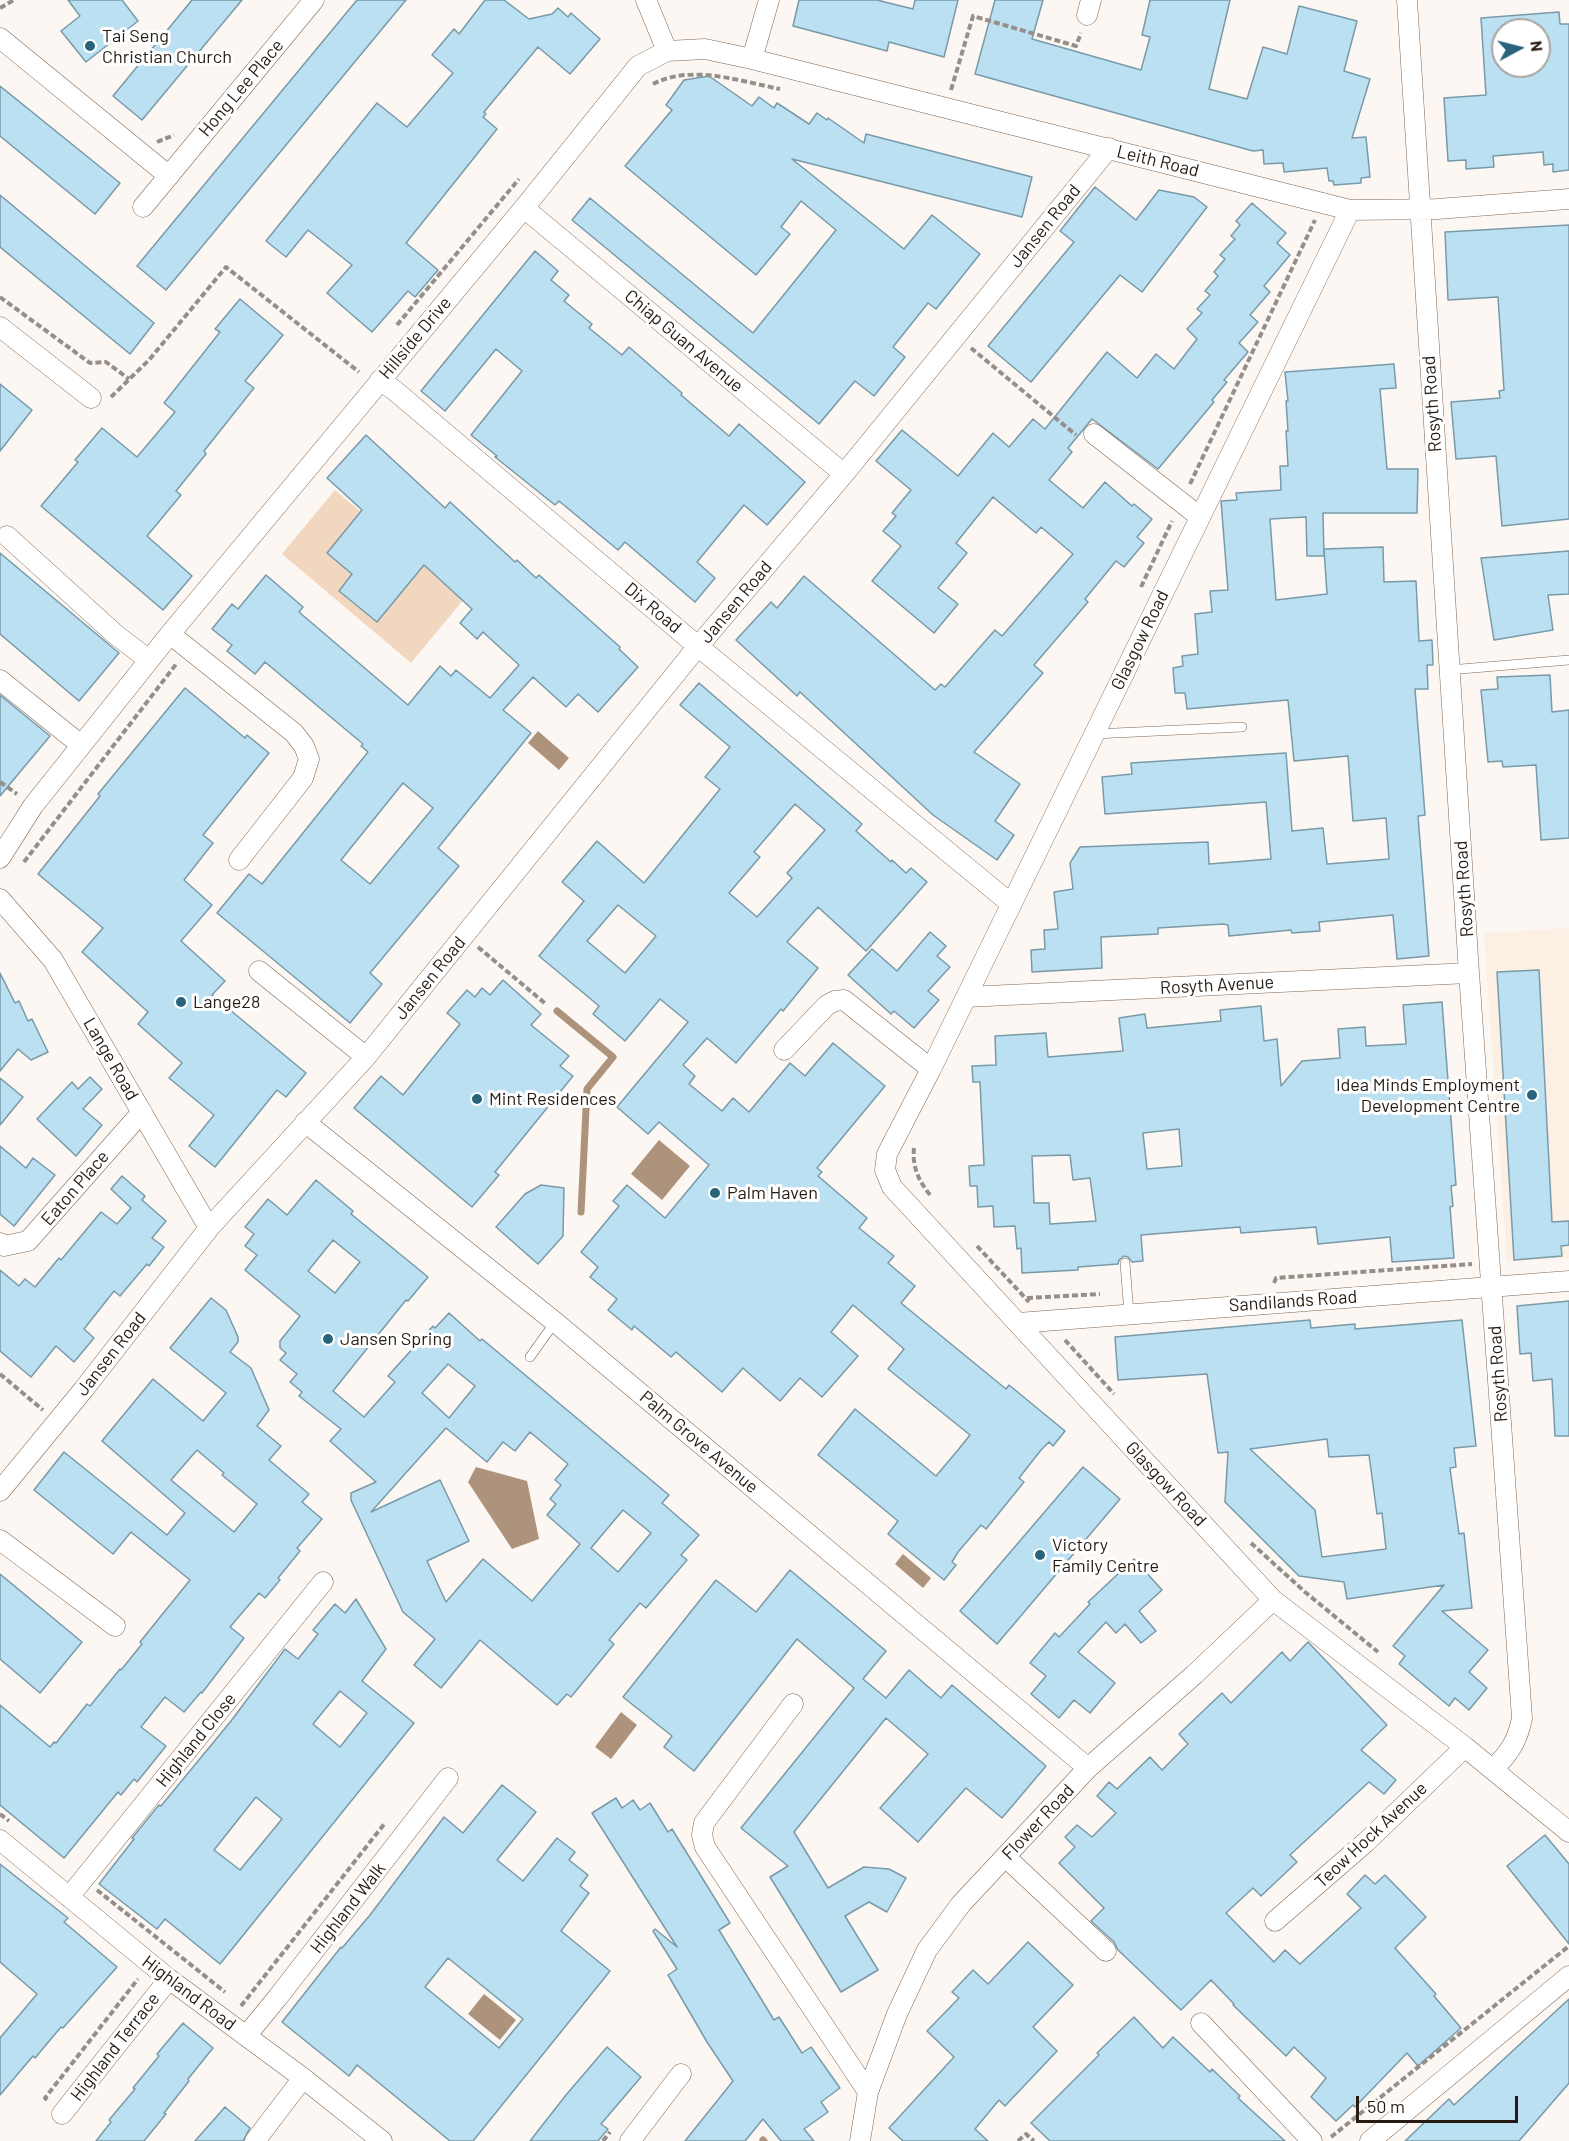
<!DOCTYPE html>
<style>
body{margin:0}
#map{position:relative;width:1569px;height:2141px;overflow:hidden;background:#fdf7f3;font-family:Barlow,sans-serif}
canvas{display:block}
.north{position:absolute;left:1491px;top:18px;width:60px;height:60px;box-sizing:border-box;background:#fff;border:2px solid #a8a4a1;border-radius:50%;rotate:83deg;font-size:16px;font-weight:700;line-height:24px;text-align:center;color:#261c14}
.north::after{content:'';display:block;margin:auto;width:21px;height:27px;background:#27637b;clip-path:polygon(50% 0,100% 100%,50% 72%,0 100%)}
.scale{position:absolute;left:1356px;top:2096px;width:162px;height:27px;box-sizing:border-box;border:3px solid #261c14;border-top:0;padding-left:8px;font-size:18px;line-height:21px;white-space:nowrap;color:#261c14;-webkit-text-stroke:4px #fff;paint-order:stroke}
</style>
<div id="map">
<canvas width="1569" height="2141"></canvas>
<div class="north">N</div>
<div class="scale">50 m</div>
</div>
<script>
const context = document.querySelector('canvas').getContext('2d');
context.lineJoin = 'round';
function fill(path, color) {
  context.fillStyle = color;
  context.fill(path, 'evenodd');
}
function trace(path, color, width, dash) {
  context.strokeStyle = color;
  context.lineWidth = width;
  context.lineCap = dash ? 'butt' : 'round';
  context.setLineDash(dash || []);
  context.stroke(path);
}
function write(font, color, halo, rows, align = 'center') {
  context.font = font + ' Barlow,sans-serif';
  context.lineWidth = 6;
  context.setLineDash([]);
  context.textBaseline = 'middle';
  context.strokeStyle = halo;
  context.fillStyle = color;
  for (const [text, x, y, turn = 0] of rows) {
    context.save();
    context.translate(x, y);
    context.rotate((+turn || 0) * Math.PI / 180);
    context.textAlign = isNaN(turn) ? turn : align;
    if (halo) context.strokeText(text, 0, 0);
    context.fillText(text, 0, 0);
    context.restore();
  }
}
const built = new Path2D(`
 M1569,928V1258L1507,1262L1484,933Z`);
const green = new Path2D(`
 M335,490L464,599L411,663L282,554Z`);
const water = new Path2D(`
 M538,731L569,758L559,770L528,743Z
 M659,1140L690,1166L662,1200L631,1174Z
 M476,1467L527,1481L539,1539L512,1549L468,1482Z
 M903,1554L931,1578L923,1588L895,1564Z
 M621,1712L637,1725L611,1759L595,1747Z
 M484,1994L516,2020L500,2040L468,2014Z`);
const stream = new Path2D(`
 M557,1011L613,1057L587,1089L581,1212
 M763,2140L764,2141`);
const building = new Path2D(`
 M68,0H122L138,21L86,62L61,31L80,16Z
 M192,0H242L142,120L113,96Z
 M357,0H406L166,290L137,266Z
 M485,0H504L529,19L552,14L558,8L568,17L571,13L600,39L570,74L538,47L484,112L486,114L483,117L497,129L406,243L438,270L415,297L408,291L372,332L327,293L352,265L308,230L286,257L266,241L377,103L407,127L453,73L432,55L454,29L459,34Z
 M799,0H877L913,9L915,0H958L944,57L889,42L887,51L793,26Z
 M995,0H1043L1032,39L1141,70L1150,37L1142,35L1150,0H1230L1209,89L1247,99L1263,47L1287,54L1299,6L1357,21L1344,71L1370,79L1352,138L1366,137L1370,177L1361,178V183L1334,185L1333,181H1329L1327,168L1284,172L1283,163L1264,164L1263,150L1253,151L975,74Z
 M1559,12L1560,24H1569V170L1553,172V164L1544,165L1543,152L1493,156L1494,167L1466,169V160L1448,161L1444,98L1486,95L1481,18ZM1503,30H1539V66H1503Z
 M709,76L752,106L759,97L774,108L777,103L809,124L817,113L827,120L828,118L864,143L866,134L1032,177L1022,217L792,159L904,249L932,215L980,254L936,309L928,303L893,347L905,357L874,396L855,381L819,424L572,220L590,198L753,333L836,230L801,201L781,227L790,234L756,275L625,166L672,110L666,105L684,80Z
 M0,86L120,183L95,214L0,136Z
 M1095,187L1136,220L1159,190L1194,197L1207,207L1142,292L1120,275L1031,382L988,346L1074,242L1060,231Z
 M0,195L154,323L130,354L0,247Z
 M1252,203L1286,233L1277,243L1290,255L1264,286L1270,292L1250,315L1258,322L1239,343L1248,352L1224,380L1227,382L1212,400L1214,402L1158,469L1092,419L1068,448L1072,452L1049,480L1083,508L1105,482L1132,506L1134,504L1152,519L1137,537L1144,543L1124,567L1116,561L1085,599L1088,602L1034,665L1043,673L974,752L1020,784L995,821L1014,835L997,860L933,815L800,692L797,696L736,640L771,602L777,608L804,576L935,690L941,684L945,687L995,630L1002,636L1073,554L1041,527L1036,533L993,497L956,543L967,553L938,588L958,604L934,633L872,581L901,546L883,531L896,516L892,513L911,490L876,461L902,430L958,476L993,433L1009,447L1033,419L1045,429L1107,352L1137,378L1156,354L1174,369L1197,339L1187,329L1202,313L1197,309L1210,295L1205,291L1218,276L1214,272L1225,259L1220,255L1235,239L1231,236L1240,225L1236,221Z
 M1569,225V519L1502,526L1496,456L1456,459L1451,402L1500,398L1499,391L1504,390L1498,297L1448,300L1445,232Z
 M535,251L558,271L551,280L569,295L564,301L592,324L589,328L622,355L629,347L682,393L681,395L729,436L739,424L805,482L767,525L744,505L697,562L715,578L695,602L625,542L618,550L559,501L555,505L495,457L497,456L471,435L522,371L496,349L445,411L421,391Z
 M240,299L283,335L245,381L254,388L204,451L206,454L176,491L181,495L147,536L192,576L163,610L41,506L78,462L75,460L102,428L137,457L175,412L164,403L220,332L215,329Z
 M1394,364L1396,388L1380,389L1387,469H1418L1417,513H1323L1324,556H1307L1306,517L1270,519L1276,600L1327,594L1324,549L1383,547L1384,582L1416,581L1419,641L1432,640L1433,665H1427L1428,689H1415L1425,815L1418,816L1429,956L1397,959L1393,915L1319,922L1320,931L1292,933L1291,930L1229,936L1228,925L1223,924L1158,928V934L1101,937L1102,968L1032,972L1031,950L1045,949L1044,930L1058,929L1054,892L1073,889L1070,863L1080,847L1208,842L1209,864L1271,859L1266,802L1105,814L1102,777L1132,774L1131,763L1286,753L1292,831L1323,828L1327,864L1389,859L1386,818L1353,821L1348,756L1294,761L1288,700L1187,709L1185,693H1175L1173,668L1183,666L1182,656L1198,654L1195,614L1212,612L1210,591L1228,590L1221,501L1237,500L1236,493L1281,490L1280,466H1288L1286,431H1288L1286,401H1288L1285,372Z
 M0,384L32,410L0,451Z
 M366,435L445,508L450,502L515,562L517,560L536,578L539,575L620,647L619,649L638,667L598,712L578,694L566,707L533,677L503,710L531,733L438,848L459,866L370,973L382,984L350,1023L217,913L249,874L262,884L368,752L361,746L363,744L265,662L255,674L227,651L232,645L212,629L232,604L238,609L266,575L303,607L299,612L408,705L440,666L451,676L456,670L490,698L519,665L483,632L477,639L460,623L472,609L424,565L377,622L339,591L352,574L327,553L362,510L327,478ZM403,783L433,808L370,884L341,860Z
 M1569,551V594L1548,595L1553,630L1494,640L1481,558Z
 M0,553L119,653L79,701L0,634Z
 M1550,675L1552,712L1569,710V838L1541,840L1536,765L1503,767L1502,761L1488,762L1481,690L1498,689L1497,677Z
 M699,683L862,824L856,831L891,862L892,860L906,873L911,868L927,882L866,951L818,907L787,942L818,968L783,1011L781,1009L736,1063L707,1038L683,1065L695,1076L689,1084L722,1111L733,1098L749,1112L790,1063L805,1076L833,1043L885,1086L817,1168L822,1172L818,1176L867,1218L859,1228L894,1256L888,1263L915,1286L901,1303L1006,1389L1009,1385L1065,1431L1053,1446L1049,1442L1041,1450L1019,1478L1024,1482L986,1529L981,1525L958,1552L952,1562L956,1565L944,1580L888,1534L898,1521L818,1455L855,1409L936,1476L958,1450L970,1435L888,1369L904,1349L853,1305L831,1332L858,1356L822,1397L800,1378L780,1401L743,1368L722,1392L676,1352L671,1357L634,1326L632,1330L608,1310L617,1299L590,1277L598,1267L581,1252L619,1206L613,1201L627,1185L665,1218L709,1165L659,1122L648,1134L617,1107L688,1022L660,999L625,1041L593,1014L599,1006L539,956L584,901L562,882L597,841L644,883L720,789L705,777L730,747L680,705ZM795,804L825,830L787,873L792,878L757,917L729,893L760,857L754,852ZM618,905L656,936L625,973L587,941Z
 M185,688L245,738L247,735L269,753L203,835L213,843L184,880L212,905L181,941L225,981L212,995L306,1073L286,1097L277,1090L215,1167L189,1146L214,1115L169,1078L182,1063L138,1024L148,1012L82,952L103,928L38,874L100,796L98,794Z
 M0,695L50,736L0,796Z
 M930,932L946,946L937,956L950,967L928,991L939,1000L914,1028L894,1011L891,1014L848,975L872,949L897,971Z
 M1539,970L1552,1222L1569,1221V1245L1561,1246L1562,1256L1514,1260L1497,972Z
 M0,973L15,1003L19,1001L28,1021L32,1019L48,1052L31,1060L18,1049L0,1071Z
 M503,980L541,1014L531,1025L569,1056L560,1066L573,1076L495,1172L499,1175L472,1207L354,1108L381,1076L403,1095L460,1024L447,1013L467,990L475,997L482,988L490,995Z
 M1442,1002L1456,1185L1451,1186L1453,1206L1450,1207L1454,1258L1392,1262L1390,1237L1318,1244L1316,1227L1241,1233L1240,1227L1141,1235L1143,1261L1132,1262L1128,1257L1124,1256L1119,1260L1118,1264L1078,1267V1270L1022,1273L1021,1248L1017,1249L1015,1226L994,1227L993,1206L978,1207L977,1186H970L969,1166L984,1165L980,1082H973L972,1066L996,1065L995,1036L1046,1033L1048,1057L1123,1051L1119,1018L1145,1014L1147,1028L1221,1021L1220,1010L1261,1006L1264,1041L1277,1039L1281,1086L1302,1061L1340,1058L1338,1029L1365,1027L1366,1046L1406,1044L1403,1005ZM1179,1129L1182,1166L1147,1169L1143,1133ZM1070,1155L1073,1180L1090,1178L1096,1221L1050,1224L1049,1203H1034L1032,1156Z
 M90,1077L102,1089L83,1109L102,1125L76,1156L37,1119L72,1082L78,1089Z
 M0,1078L23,1097L0,1125Z
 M0,1146L26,1168L33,1158L55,1175L14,1226L0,1214Z
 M122,1176L145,1196L142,1200L166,1221L152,1238L164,1247L149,1266L147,1264L120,1296L114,1291L84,1329L94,1338L74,1362L56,1346L31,1377L0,1351V1270L19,1286L25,1279L35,1287L59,1258L61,1260L101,1212L117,1224L131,1208L111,1189Z
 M316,1180L353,1211L351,1214L428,1277L408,1301L406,1300L333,1391L364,1417L395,1382L388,1376L433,1326L435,1328L449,1313L480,1341L482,1339L669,1495L662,1503L699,1535L681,1555L687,1560L646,1608L640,1603L609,1640L614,1644L571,1697L567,1694L557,1705L480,1640L441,1688L414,1665L435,1639L403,1612L351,1500V1493L376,1482L330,1441L341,1429L299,1396L302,1392L290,1382L297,1374L280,1360L286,1353L280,1348V1341L300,1316L245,1270L257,1255L245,1246L254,1234L245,1227L268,1199L287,1215ZM333,1240L360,1262L335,1293L308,1271ZM448,1364L475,1386L449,1418L422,1393ZM446,1428L487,1462L503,1442L515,1451L530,1432L568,1464L555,1480L561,1485L550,1499L556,1504L547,1515L580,1544L532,1601L483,1559L446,1602L427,1561L469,1541L440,1480L371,1512ZM623,1510L651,1533L618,1572L591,1548Z
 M541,1185L564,1188L563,1236L538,1264L496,1227L525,1194Z
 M211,1298L226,1310L238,1337V1342L230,1352L251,1368L269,1410L257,1426L281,1446L269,1460L309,1494L302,1502L322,1519L297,1548L300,1551L278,1578L280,1580L265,1598L259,1593L230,1627L244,1638L202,1693L201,1692L184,1712L165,1697L141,1727L166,1746L137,1782L134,1779L121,1795L118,1792L64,1858L0,1805V1705L50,1747L54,1742L56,1743L87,1704L90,1706L120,1669L121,1670L142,1644L140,1642L190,1580L131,1532L113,1554L34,1490L64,1452L167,1535L185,1513L102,1441L153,1379L203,1421L226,1393L170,1348ZM197,1450L224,1473L222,1475L257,1504L234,1532L171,1480Z
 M1569,1301V1436H1555L1552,1379L1533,1381L1531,1353L1520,1354L1517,1306Z
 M1310,1320L1311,1328L1355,1324V1329L1462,1320L1476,1446L1454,1448L1456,1467L1450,1468L1459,1534L1464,1533L1472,1608L1442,1611L1488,1650L1469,1672L1487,1688L1469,1710L1455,1698L1449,1706L1399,1664L1405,1656L1393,1646L1444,1585L1347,1599L1344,1582L1299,1576L1225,1502L1228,1452L1218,1453L1207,1374L1118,1380L1115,1337ZM1327,1439L1329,1457L1369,1455L1377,1514L1382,1513L1386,1549L1322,1557L1315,1510L1250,1449Z
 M1083,1467L1120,1499L997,1644L960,1611Z
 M1134,1559L1162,1590L1139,1611L1156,1631L1141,1643L1125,1624L1116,1633L1106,1622L1078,1652L1115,1683L1090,1713L1074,1700L1059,1718L1031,1694L1046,1676L1030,1663L1055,1633L1059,1637L1090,1604L1088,1602Z
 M790,1570L886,1651L863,1679L886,1698L909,1670L941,1698L952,1685L1046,1766L1002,1818L966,1788L918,1842L880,1808L928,1754L886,1718L794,1832L828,1888L864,1867L889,1869L906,1878L887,1912L869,1902L845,1916L878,1970L841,1992L770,1877L788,1866L741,1828L854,1688L797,1639L694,1771L664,1747L672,1736L623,1697L716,1580L756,1612Z
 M0,1574L82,1642L40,1693L0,1659Z
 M356,1599L386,1649L362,1681L414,1723L220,1964L165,1919L157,1929L99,1884L134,1839L132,1838L159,1805L161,1806L231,1721L285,1649L298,1659L318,1634L313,1630L335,1604L345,1613ZM340,1691L367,1713L340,1747L313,1724ZM256,1797L282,1819L240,1870L214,1850Z
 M1308,1642L1387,1725L1361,1750L1396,1780L1384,1794L1369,1782L1290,1855L1297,1862L1261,1896L1253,1888L1226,1913L1274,1962L1285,1950L1300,1964L1361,1908L1347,1894L1365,1875L1375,1884L1385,1875L1426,1917L1395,1948L1436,1994L1434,1996L1461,2028L1418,2066L1407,2053L1355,2107L1353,2105L1336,2121L1311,2097L1326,2078L1294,2047L1286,2056L1233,2005L1234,2004L1211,1980L1181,2010L1118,1950L1114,1942L1091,1921L1104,1908L1059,1863L1075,1847L1065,1837L1077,1825L1092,1837L1116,1813L1097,1796L1109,1782L1117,1789L1150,1757L1162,1770L1188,1744L1179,1734L1222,1693L1231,1703L1282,1652L1290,1661Z
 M502,1785L536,1812L497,1860L523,1881L557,1838L575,1852L569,1860L588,1875L580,1886L589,1893L561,1931L610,1971L473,2141H450L357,2065L349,2076L282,2022L341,1947L342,1948L370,1915L444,1817L463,1833ZM448,1958L523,2019L499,2048L425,1987Z
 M616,1798L622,1808L633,1800L640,1810L650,1803L668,1832L672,1829L730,1923L719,1930L774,2020L779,2017L802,2053L811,2047L840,2088L821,2102L828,2112L804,2129L814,2141H781L763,2119L745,2141H685L733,2081L707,2042L668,1975L677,1969L653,1931L655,1929L677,1947L592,1813Z
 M1545,1835L1569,1864V1944L1507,1866Z
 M0,1864L68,1918L64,1922L117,1967L63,2028L61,2027L35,2058L33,2056L0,2095V2038L37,1994L0,1962Z
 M1028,1942L1073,1985L1033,2027L1057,2051L1005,2106L999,2100L975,2129L988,2141H903L889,2128L954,2057L927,2031L959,1998L952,1992L973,1970L988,1984Z
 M1569,1999V2083L1519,2141H1405L1449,2099L1454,2105Z
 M1134,2017L1163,2048L1173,2037L1210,2072L1212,2069L1240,2096L1238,2098L1285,2141H1050L1031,2123L1099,2055L1097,2053Z
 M183,2023L213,2048L188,2079L189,2081L164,2113L166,2114L144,2141H96L111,2122L109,2120L135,2089L133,2088L159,2056L157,2054Z
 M607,2047L641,2077L601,2124L608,2129L598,2141H530L566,2095Z
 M225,2107L250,2128L243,2141H195Z`);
const path = new Path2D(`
 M0,8L14,0
 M653,84C692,64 739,81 780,89
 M951,90L973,16L1076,46L1081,33
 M157,142L174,135
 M0,297L90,363L106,362L129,379
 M397,325L519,179
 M971,348L1076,435
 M111,397L149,360L226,267L359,372
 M1190,484L1315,220
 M1141,587L1172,521
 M0,782L17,794
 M24,862L177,663
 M478,947L547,1005
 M914,1148C912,1167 919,1182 931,1196
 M977,1246L1029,1302
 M1274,1283L1276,1278L1472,1264
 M1027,1298L1100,1294
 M1065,1340L1114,1394
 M0,1374L43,1410
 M1251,1543L1305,1592L1378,1652
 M0,1814L9,1821
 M97,1890L225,1992
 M241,2006L385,1823
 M47,2100L45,2098L138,1979
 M1331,2137L1569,1946
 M603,2141L610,2132
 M1018,2141L1026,2134L1034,2141`);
const lane = new Path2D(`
 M1449,670L1569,660
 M1094,734L1242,727
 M1125,1263L1129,1314
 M530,1357L555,1322`);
const street = new Path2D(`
 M646,0L667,51
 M1407,0L1469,973L1522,1718C1518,1740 1509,1754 1493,1769
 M1087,15L1091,0
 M0,38L169,176
 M752,59L769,0
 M143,207L314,0
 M524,208L844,474
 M1350,210L931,1069L887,1154L885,1170L892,1187L1273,1600L1465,1747L1569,1832
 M0,327L91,398
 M380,380L394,390L688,638L1010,903
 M1094,434L1200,517
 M7,536L115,634L149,660
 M170,634L294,733L304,746L309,759L303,778L239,860
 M0,680L81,745
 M0,858L33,806L170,634L524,208L638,66L667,51L705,49L752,59L1350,210L1437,209L1569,199
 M0,899L53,960L209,1228
 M259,971L366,1057
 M966,997L1469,973
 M784,1050L827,1005L835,1001L844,1000L931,1069
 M305,1122L555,1322L1088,1768
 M0,1243L4,1246L28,1241L142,1112
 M1018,1323L1569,1281
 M0,1491L84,1389L209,1228L366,1057L690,656L844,474L1109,148
 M0,1540L115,1626
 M793,1704L704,1823L702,1835L705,1847L868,2092
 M0,1840L169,1979L303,2078L382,2141
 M1013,1864L1106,1951
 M69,1897L323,1582
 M1275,1921L1366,1842L1465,1747
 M1201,2023L1312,2141
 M246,2036L278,1997L448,1778
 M62,2114L169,1979
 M255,2141L303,2078
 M630,2141L681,2074
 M860,2141L868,2092L897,2014L927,1950L961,1904L1088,1768L1195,1674L1273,1600
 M1370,2141L1569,1976`);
const markers = [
 [90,46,6,"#27637b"],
 [181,1002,6,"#27637b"],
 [1532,1095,6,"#27637b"],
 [477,1099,6,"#27637b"],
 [715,1193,6,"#27637b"],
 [328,1339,6,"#27637b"],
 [1040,1555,6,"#27637b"]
];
const poiNames = [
 ["Tai Seng",102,36],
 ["Christian Church",102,57],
 ["Lange28",193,1002],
 ["Idea Minds Employment",1520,1085,"right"],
 ["Development Centre",1520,1106,"right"],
 ["Mint Residences",489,1099],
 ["Palm Haven",727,1193],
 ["Jansen Spring",340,1339],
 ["Victory",1052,1545],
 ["Family Centre",1052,1566]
];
const streetNames = [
 ["Hong Lee Place",241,88,-50],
 ["Leith Road",1158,161,14],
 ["Jansen Road",1045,226,-51],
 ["Hillside Drive",415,338,-50],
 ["Chiap Guan Avenue",684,341,40],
 ["Rosyth Road",1432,404,-94],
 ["Jansen Road",736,602,-50],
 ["Dix Road",653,608,40],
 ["Glasgow Road",1140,640,-64],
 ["Rosyth Road",1464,889,-94],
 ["Jansen Road",430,978,-51],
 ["Rosyth Avenue",1217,985,-3],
 ["Lange Road",111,1059,60],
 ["Eaton Place",75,1188,-49],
 ["Sandilands Road",1293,1301,-4],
 ["Jansen Road",111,1354,-52],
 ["Rosyth Road",1498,1374,-94],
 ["Palm Grove Avenue",699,1442,40],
 ["Glasgow Road",1166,1484,47],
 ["Highland Close",196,1740,-51],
 ["Flower Road",1038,1822,-47],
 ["Teow Hock Avenue",1371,1835,-43],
 ["Highland Walk",348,1908,-52],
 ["Highland Road",189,1993,37],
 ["Highland Terrace",115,2047,-52]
];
fill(built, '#fcefe3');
fill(green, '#f1d7c0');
fill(water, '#ad937c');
trace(stream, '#ad937c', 7);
fill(building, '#bbe0f1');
trace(building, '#789aa9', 1.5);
trace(lane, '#7f6753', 10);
trace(street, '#7f6753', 21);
trace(path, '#968f89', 4, [6, 3]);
trace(lane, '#fff', 9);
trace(street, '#fff', 20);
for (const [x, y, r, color] of markers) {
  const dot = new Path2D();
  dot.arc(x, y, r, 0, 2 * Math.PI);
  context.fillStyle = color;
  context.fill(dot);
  trace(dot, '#fff', 2);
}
write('18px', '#261c14', '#fff', poiNames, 'left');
write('18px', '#261c14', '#fff', streetNames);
</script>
